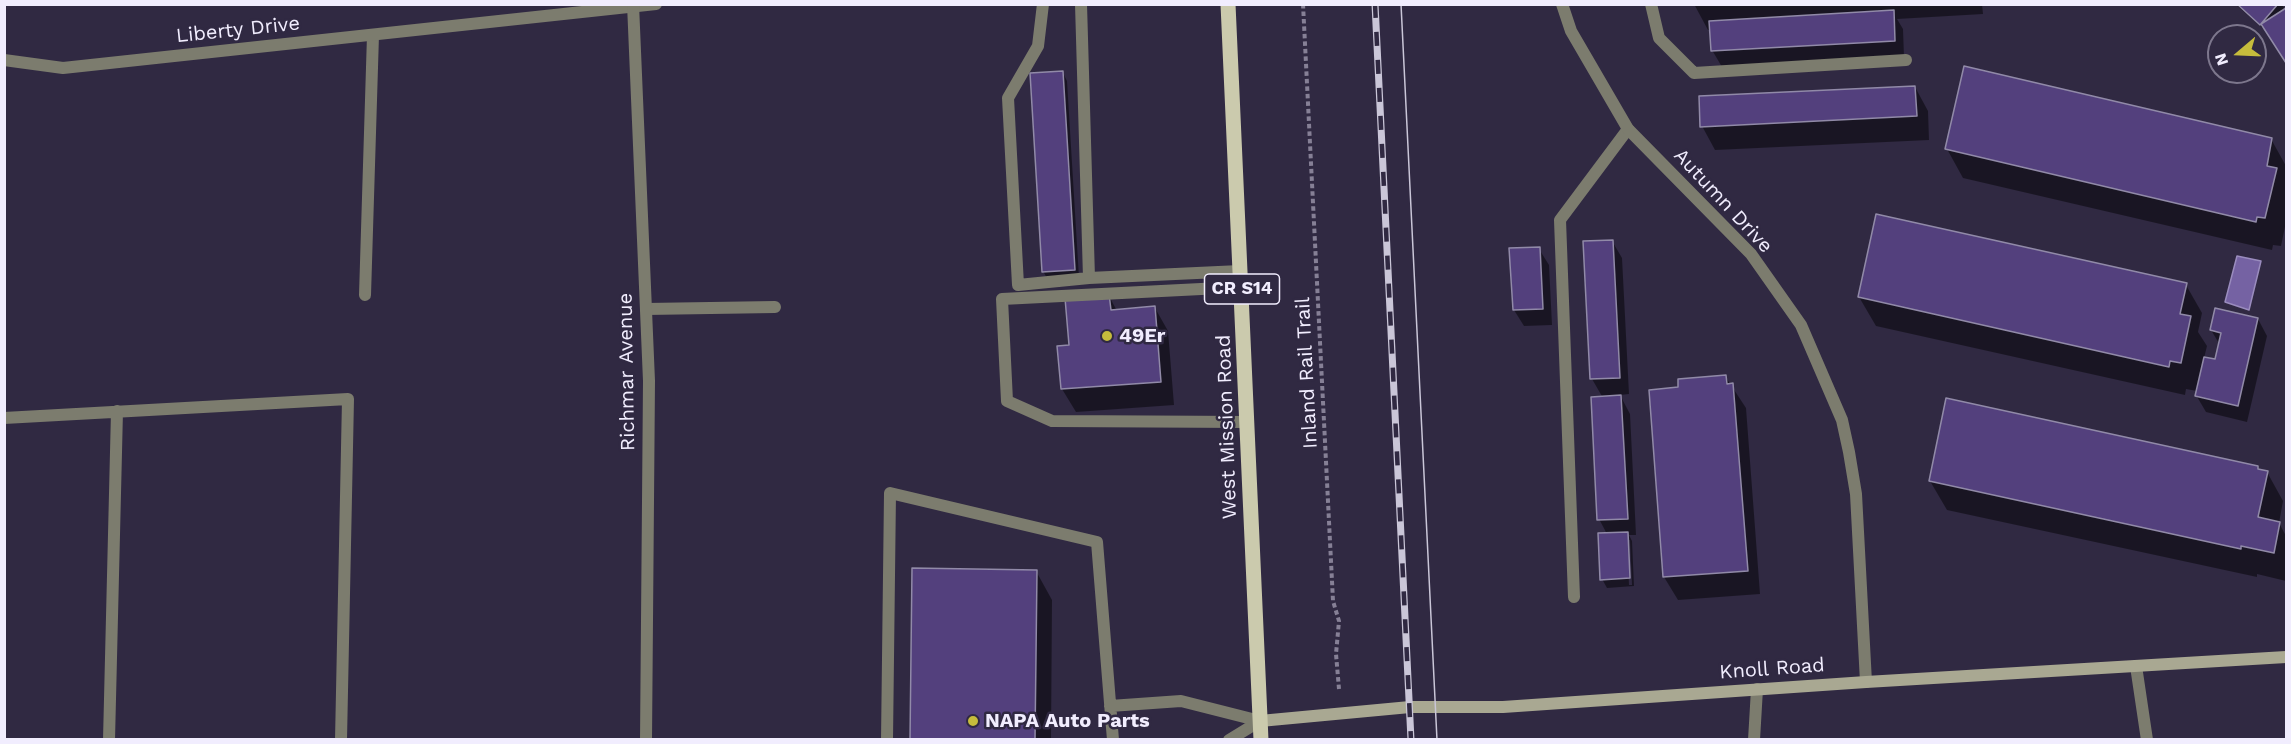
<!DOCTYPE html>
<style>
body{margin:0}
#map{position:relative;width:2291px;height:744px;overflow:hidden;background:#302942;font-family:"Work Sans",sans-serif}
canvas{display:block}
.frame{position:absolute;inset:0;border:6px solid #f1edfe;pointer-events:none}
.north{position:absolute;left:2207px;top:24px;width:60px;height:60px;box-sizing:border-box;background:#302942;border:2px solid #7d778d;border-radius:50%;rotate:251deg;font-size:16px;font-weight:700;line-height:24px;text-align:center;color:#f1edfe}
.north::after{content:'';display:block;margin:auto;width:21px;height:27px;background:#c6bc3c;clip-path:polygon(50% 0,100% 100%,50% 72%,0 100%)}
</style>
<div id="map">
<canvas width="2291" height="744"></canvas>
<div class="frame"></div>
<div class="north">N</div>
</div>
<script>
const context = document.querySelector('canvas').getContext('2d');
context.lineJoin = 'round';
function fill(path, color) {
  context.fillStyle = color;
  context.fill(path, 'evenodd');
}
function trace(path, color, width, dash) {
  context.strokeStyle = color;
  context.lineWidth = width;
  context.lineCap = dash ? 'butt' : 'round';
  context.setLineDash(dash || []);
  context.stroke(path);
}
function write(font, color, halo, rows, align = 'center') {
  context.font = font + ' "Work Sans",sans-serif';
  context.lineWidth = 5;
  context.setLineDash([]);
  context.textBaseline = 'middle';
  context.strokeStyle = halo;
  context.fillStyle = color;
  for (const [text, x, y, turn = 0] of rows) {
    context.save();
    context.translate(x, y);
    context.rotate((+turn || 0) * Math.PI / 180);
    context.textAlign = isNaN(turn) ? turn : align;
    if (halo) context.strokeText(text, 0, 0);
    context.fillText(text, 0, 0);
    context.restore();
  }
}
const water = new Path2D(`
 M2237,256L2261,261L2249,310L2225,302Z`);
const shadow = new Path2D(`
 M1694,4H1982L1983,14L1897,19L1903,29L1904,57L1722,67L1712,50L1711,30H1708Z
 M2235,4H2281L2286,10V63L2266,31Z
 M1063,73L1067,81L1079,278L1048,280L1043,271Z
 M1915,87L1928,111L1929,140L1715,150L1702,126Z
 M2271,139L2286,166V222L2281,246L2273,245L2272,250L1963,178L1947,149Z
 M1612,241L1622,258L1629,394L1620,395L1630,414L1636,535H1629L1632,541L1634,586L1607,588L1602,579L1607,534L1599,519L1603,398L1592,379L1585,242ZM1627,540H1630L1632,585H1629Z
 M1539,249L1549,265L1552,325L1524,326L1514,310Z
 M2186,285L2202,313L2198,332L2207,346L2204,358L2216,361L2220,345L2211,330L2258,319L2267,336L2247,422L2206,412L2196,395L2197,391L2186,389L2185,395L1876,326L1859,297Z
 M1109,296L1117,311L1155,308L1168,331L1174,405L1076,412L1062,389Z
 M1725,376L1746,408L1760,594L1678,600L1664,577Z
 M2257,467L2259,471L2267,472L2283,501L2279,523L2286,536V581L2257,574V577L1947,510L1930,481Z
 M1036,571L1052,600L1051,740H912Z`);
const building = new Path2D(`
 M2237,4H2278L2260,25Z
 M2286,8V63L2261,24Z
 M1894,10L1895,41L1711,51L1709,21Z
 M1964,66L2272,138L2267,166L2277,168L2265,218L2257,217L2256,222L1945,149Z
 M1063,71L1075,270L1042,272L1030,73Z
 M1915,86L1917,116L1700,127L1699,96Z
 M1876,214L2187,283L2180,314L2191,316L2181,363L2170,361L2169,367L1858,297Z
 M1613,240L1620,378L1590,379L1583,241Z
 M1540,247L1543,309L1513,310L1509,248Z
 M1109,294L1111,310L1155,306L1161,382L1061,389L1057,346L1069,345L1065,298Z
 M2215,308L2258,318L2238,406L2195,396L2204,357L2215,359L2221,333L2210,330Z
 M1726,375L1727,384L1733,383L1748,571L1663,577L1649,390L1678,387V379Z
 M1621,395L1628,519L1597,520L1591,397Z
 M1946,398L2258,466V469L2268,471L2258,517L2280,522L2274,553L2241,546V549L1929,481Z
 M1628,532L1630,578L1600,580L1598,533Z
 M912,568L1037,570L1035,740H910Z`);
const path = new Path2D(`
 M1303,4L1333,601L1339,621L1336,654L1339,689`);
const service = new Path2D(`
 M1043,4L1038,46L1008,98L1018,285L1089,278
 M1081,4L1089,278L1240,271
 M1651,4L1659,38L1694,73L1906,60
 M1241,287L1002,299L1007,401L1052,421L1248,422
 M365,295L373,35
 M646,309L775,307
 M4,418L348,399L341,740
 M1574,597L1560,220L1628,129
 M2136,666L2147,740
 M1110,706L1181,701L1260,721
 M109,740L117,411
 M887,740L890,493L1097,542L1113,740
 M1229,740L1260,721
 M1754,740L1757,689`);
const minor = new Path2D(`
 M4,60L63,68L656,4`);
const tertiary = new Path2D(`
 M633,4L649,381L646,740
 M1562,4L1571,31L1628,129L1751,254L1801,325L1842,420L1849,452L1856,494L1866,682`);
const secondary = new Path2D(`
 M1260,721L1410,707H1503L1866,682L2286,657`);
const primary = new Path2D(`
 M1228,4L1261,740`);
const tram = new Path2D(`
 M1401,4L1437,740`);
const rail = new Path2D(`
 M1375,4L1411,740`);
const markers = [
 [1107,336,6,"#c6bc3c"],
 [973,721,6,"#c6bc3c"]
];
const shields = [
 [1242,289,75]
];
const shieldNames = [
 ["CR S14",1242,289]
];
const streetNames = [
 ["Liberty Drive",238,30,-6],
 ["Autumn Drive",1723,201,47],
 ["Richmar Avenue",627,372,-91],
 ["Inland Rail Trail",1307,373,-93],
 ["West Mission Road",1227,427,-92],
 ["Knoll Road",1772,669,-4]
];
const poiNames = [
 ["49Er",1119,336],
 ["NAPA Auto Parts",985,721]
];
fill(water, '#7562a3');
trace(water, '#9a8cbe', 1.5);
fill(shadow, '#0007');
fill(building, '#53407d');
trace(building, '#918aa8', 1.5);
trace(path, '#868096', 4, [4.5, 3]);
trace(service, '#7c7c6e', 12);
trace(minor, '#7c7c6e', 12);
trace(tertiary, '#7c7c6e', 12);
trace(secondary, '#a9a892', 12);
trace(primary, '#cbcaad', 15);
trace(tram, '#cac6d8', 1.5);
trace(rail, '#cac6d8', 7);
trace(rail, '#302942', 4.5, [14]);
for (const [x, y, r, color] of markers) {
  const dot = new Path2D();
  dot.arc(x, y, r, 0, 2 * Math.PI);
  context.fillStyle = color;
  context.fill(dot);
  trace(dot, '#302942', 2);
}
for (const [x, y, w] of shields) {
  const box = new Path2D();
  box.roundRect(x - w / 2, y - 15, w, 30, 4.5);
  context.fillStyle = '#302942';
  context.fill(box);
  trace(box, '#f1edfe', 1.5);
}
write('bold 18px', '#f1edfe', null, shieldNames);
write('20px', '#f1edfe', '#302942', streetNames);
write('bold 20px', '#f1edfe', '#302942', poiNames, 'left');
</script>
